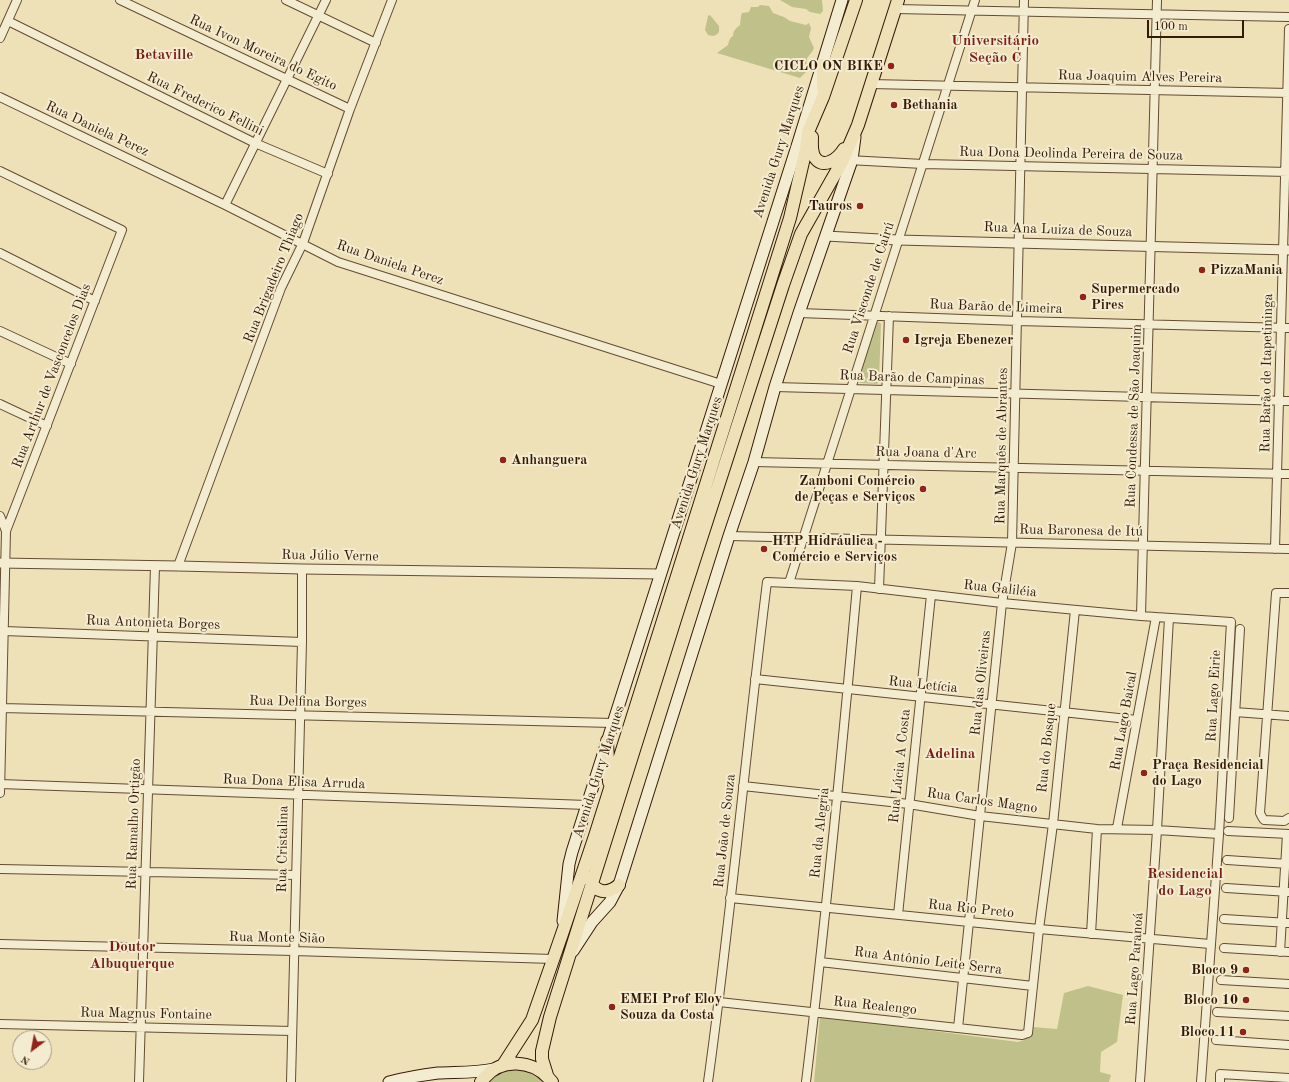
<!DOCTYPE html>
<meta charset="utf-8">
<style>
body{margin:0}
#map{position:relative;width:1289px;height:1082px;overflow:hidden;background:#eee1b8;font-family:"Old Standard TT",serif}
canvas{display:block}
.north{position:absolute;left:12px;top:1030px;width:40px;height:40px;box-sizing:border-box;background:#f4ecd1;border:1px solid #a89880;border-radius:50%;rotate:212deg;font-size:11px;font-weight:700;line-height:16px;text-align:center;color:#351a06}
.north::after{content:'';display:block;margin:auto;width:14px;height:18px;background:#8f2418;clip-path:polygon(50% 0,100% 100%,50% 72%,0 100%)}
.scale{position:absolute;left:1147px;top:20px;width:97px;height:18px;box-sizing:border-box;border:2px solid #351a06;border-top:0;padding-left:5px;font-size:12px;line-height:14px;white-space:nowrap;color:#351a06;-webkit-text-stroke:3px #f4ecd1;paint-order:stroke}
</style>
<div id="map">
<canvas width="1289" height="1082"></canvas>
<div class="north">N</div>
<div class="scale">100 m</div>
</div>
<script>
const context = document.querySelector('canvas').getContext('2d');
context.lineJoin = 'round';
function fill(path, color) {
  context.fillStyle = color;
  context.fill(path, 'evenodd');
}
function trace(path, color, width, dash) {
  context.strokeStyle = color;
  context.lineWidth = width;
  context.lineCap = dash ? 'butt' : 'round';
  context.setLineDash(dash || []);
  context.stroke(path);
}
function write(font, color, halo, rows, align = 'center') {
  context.font = font + ' "Old Standard TT",serif';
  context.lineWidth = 4;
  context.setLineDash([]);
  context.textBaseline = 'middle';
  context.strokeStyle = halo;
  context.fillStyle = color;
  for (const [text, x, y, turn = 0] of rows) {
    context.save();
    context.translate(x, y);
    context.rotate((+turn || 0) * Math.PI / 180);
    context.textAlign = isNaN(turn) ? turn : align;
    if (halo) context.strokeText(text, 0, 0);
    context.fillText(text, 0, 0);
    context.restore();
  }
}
const green = new Path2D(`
 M780,0H822L823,11L820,14L810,12L806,9L792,7Z
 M760,5L769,6L773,13L784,17L790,21L806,25L809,23L811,28L809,37L814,48C809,59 804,55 808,70L800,78L717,53L728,45C729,41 729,39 733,36C733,31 736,28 740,25L741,16L742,13L749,12L751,7H758Z
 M710,15L719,26V32L716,35L713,36L708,35L705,30L708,16Z
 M879,322L881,324L879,382L877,384L860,383L858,381L876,323Z
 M1088,986L1123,995L1117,1042L1101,1052L1100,1072L1111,1075L1109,1082H814L820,1016L1018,1042L1024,1040L1033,1027L1057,1029L1064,993Z
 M520,1069L532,1072L544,1082H488C499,1072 505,1070 520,1069Z`);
const minor = new Path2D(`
 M120,0L350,109
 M286,0L376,43
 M895,9L1289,17
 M8,21L255,143L328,174
 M0,38L17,0
 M870,84L1289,93
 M0,97L225,205L338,262L721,384
 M848,160L923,164L1289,172
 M0,171L122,230L6,531
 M225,205L326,0
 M0,253L95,301
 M799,313L1018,321L1289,328
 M0,331L71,364
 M775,387L1289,401
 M0,404L47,426
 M754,462L1289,474
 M0,516L6,531L0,793
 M729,536L1289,549
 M1275,549L1289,29
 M178,566L281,288L303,243L350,109L392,0
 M789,583L975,0
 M879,589L889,316
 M1289,593H1276L1260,813L1262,817L1264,820L1284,821L1289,818
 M1141,616L1157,0
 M4,631L302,642
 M755,679L1137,720
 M2,708L613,723
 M1235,712L1289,716
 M0,784L587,805
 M743,786L909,804L980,816L1097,829L1157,830L1219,834
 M1229,818L1240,629
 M1117,828L1156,617
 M1228,831L1289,834
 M1227,860L1288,864
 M0,869L296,875
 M1226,888L1289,892
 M730,898L1039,929L1210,944
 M898,915L931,595
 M1224,919L1289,923
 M1091,934L1097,829
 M0,944L294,951L553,959
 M1224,948L1289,952
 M1280,952L1287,834
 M820,962L1033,986
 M1221,980L1289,984
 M719,1002L1022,1035L1028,1033L1039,929L1053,824L1075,610
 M1217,1012L1289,1016
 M0,1024L292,1031
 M958,1028L1002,603L1012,543L1024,0
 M1216,1040L1289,1045
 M139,1082L155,566
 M291,1082L302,642V569
 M708,1082C731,916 746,749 767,582L857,586L1002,603L1141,616L1231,622L1219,834L1201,1082
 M806,1082C826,917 842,752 857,586
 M1140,1082L1157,830L1169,618
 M1220,1082V1074L1289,1078`);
const tertiary = new Path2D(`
 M826,236L898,240L1289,250
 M0,563L178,566L302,569L660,574`);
const secondary = new Path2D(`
 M563,921L569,864L572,852L799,140L842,0
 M573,951L592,922L610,902L619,885L729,536L754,462L775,387L799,313L852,160L855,137
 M389,1082C405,1078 422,1075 438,1073C458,1072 475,1073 494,1069`);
const primary = new Path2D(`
 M823,65V88
 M812,137C812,143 811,150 814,156C822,171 838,159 844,149
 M607,741L609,782
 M589,878C595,893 607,895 619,885
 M503,1065L532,1020L562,934L595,836L790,218L806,149L808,132L823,97L856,0
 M547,1075L542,1059V1051L550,1017L678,610L783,285L801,234L843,160L858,125L898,0
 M481,1082C499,1056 534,1059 552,1082`);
const markers = [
 [891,66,4,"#8f2418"],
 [894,105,4,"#8f2418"],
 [860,206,4,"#8f2418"],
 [1202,270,4,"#8f2418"],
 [1083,297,4,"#8f2418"],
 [906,340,4,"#8f2418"],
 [503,460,4,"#8f2418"],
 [923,489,4,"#8f2418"],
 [764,549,4,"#8f2418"],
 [1144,773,4,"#8f2418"],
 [1246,970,4,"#8f2418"],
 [1246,1000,4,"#8f2418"],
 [612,1007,4,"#8f2418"],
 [1243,1032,4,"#8f2418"]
];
const streetNames = [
 ["Rua Ivon Moreira do Egito",263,53,25],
 ["Rua Joaquim Alves Pereira",1140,77,1],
 ["Rua Frederico Fellini",205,104,26],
 ["Rua Daniela Perez",97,129,25],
 ["Avenida Gury Marques",779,152,-72],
 ["Rua Dona Deolinda Pereira de Souza",1071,154,1],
 ["Rua Ana Luiza de Souza",1058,230,2],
 ["Rua Daniela Perez",390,263,19],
 ["Rua Brigadeiro Thiago",274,278,-68],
 ["Rua Visconde de Cairú",869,288,-72],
 ["Rua Barão de Limeira",996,307,2],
 ["Rua Barão de Itapetininga",1267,373,-89],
 ["Rua Arthur de Vasconcelos Dias",52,376,-69],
 ["Rua Barão de Campinas",912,378,2],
 ["Rua Condessa de São Joaquim",1134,416,-88],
 ["Rua Marquês de Abrantes",1002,446,-89],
 ["Rua Joana d'Arc",926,453,1],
 ["Avenida Gury Marques",697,463,-72],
 ["Rua Baronesa de Itú",1081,531,1],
 ["Rua Júlio Verne",330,556,1],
 ["Rua Galiléia",1000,589,6],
 ["Rua Antonieta Borges",153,623,2],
 ["Rua das Oliveiras",981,683,-84],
 ["Rua Letícia",923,685,6],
 ["Rua Lago Eirie",1214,696,-87],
 ["Rua Delfina Borges",308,702,1],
 ["Rua Lago Baical",1124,721,-80],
 ["Rua do Bosque",1047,748,-84],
 ["Rua Lúcia A Costa",900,766,-84],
 ["Avenida Gury Marques",599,772,-72],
 ["Rua Dona Elisa Arruda",294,782,2],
 ["Rua Carlos Magno",982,801,8],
 ["Rua Ramalho Ortigão",134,824,-88],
 ["Rua João de Souza",725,831,-84],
 ["Rua da Alegria",820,833,-84],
 ["Rua Cristalina",283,849,-89],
 ["Rua Rio Preto",971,909,6],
 ["Rua Monte Sião",277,938,1],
 ["Rua Antônio Leite Serra",928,961,7],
 ["Rua Lago Paranoá",1135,969,-86],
 ["Rua Realengo",875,1006,6],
 ["Rua Magnus Fontaine",146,1014,1]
];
const poiNames = [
 ["CICLO ON BIKE",883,66,"right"],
 ["Bethania",902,105],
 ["Tauros",852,206,"right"],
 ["PizzaMania",1210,270],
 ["Supermercado",1091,289],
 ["Pires",1091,305],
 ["Igreja Ebenezer",914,340],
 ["Anhanguera",511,460],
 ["Zamboni Comércio",915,481,"right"],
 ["de Peças e Serviços",915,497,"right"],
 ["HTP Hidráulica -",772,541],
 ["Comércio e Serviços",772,557],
 ["Praça Residencial",1152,765],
 ["do Lago",1152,781],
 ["Bloco 9",1238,970,"right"],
 ["EMEI Prof Eloy",620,999],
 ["Souza da Costa",620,1015],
 ["Bloco 10",1238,1000,"right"],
 ["Bloco 11",1235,1032,"right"]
];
const neighbourhoodNames = [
 ["Universitário",995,41],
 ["Seção C",995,58],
 ["Betaville",164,55],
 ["Adelina",950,754],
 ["Residencial",1185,874],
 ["do Lago",1185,891],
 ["Doutor",132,947],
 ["Albuquerque",132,964]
];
fill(green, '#c0c18a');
trace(minor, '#634c32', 10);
trace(tertiary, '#634c32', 11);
trace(secondary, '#351a06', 13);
trace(primary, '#351a06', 14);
trace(minor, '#f4ecd1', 8);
trace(tertiary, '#f4ecd1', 9);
trace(secondary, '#f4ecd1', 11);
trace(primary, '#eee1b8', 12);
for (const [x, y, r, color] of markers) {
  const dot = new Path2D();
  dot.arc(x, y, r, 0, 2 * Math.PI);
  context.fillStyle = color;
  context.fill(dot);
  trace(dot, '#f4ecd1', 1.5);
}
write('14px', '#351a06', '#f4ecd1', streetNames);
write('bold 14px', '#351a06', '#f4ecd1', poiNames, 'left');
write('bold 15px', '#7a1f14', '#f4ecd1', neighbourhoodNames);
</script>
